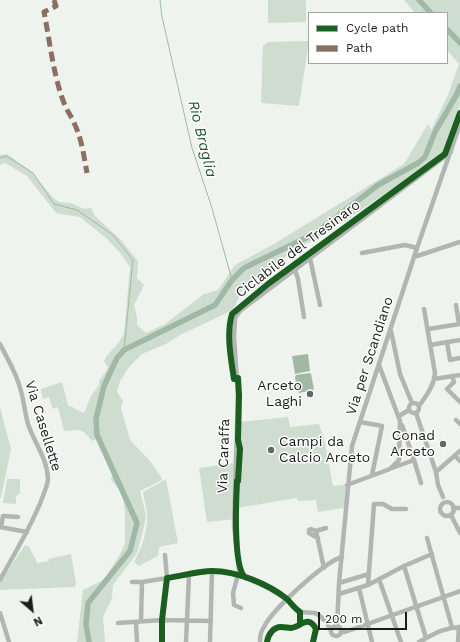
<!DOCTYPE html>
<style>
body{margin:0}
#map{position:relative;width:460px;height:642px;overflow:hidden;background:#eef3ee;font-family:"Work Sans",sans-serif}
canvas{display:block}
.legend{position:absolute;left:308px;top:12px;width:140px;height:52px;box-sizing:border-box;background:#fff;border:1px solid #a3a5a3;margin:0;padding:5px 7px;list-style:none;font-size:12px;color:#1a1e1a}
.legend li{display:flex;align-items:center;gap:8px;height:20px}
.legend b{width:20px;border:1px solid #a3a5a3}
.north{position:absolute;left:12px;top:590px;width:40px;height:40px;-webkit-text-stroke:3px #fff;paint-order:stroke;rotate:152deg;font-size:11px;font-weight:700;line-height:16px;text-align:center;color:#1a1e1a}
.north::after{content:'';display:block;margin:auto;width:14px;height:18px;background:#1a1e1a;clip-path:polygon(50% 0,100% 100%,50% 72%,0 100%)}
.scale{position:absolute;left:318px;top:612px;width:89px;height:18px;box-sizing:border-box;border:2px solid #1a1e1a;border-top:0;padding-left:5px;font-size:12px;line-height:14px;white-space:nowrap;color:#1a1e1a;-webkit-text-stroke:3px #fff;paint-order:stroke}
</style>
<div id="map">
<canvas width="460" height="642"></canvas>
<ul class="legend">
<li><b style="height:5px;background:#1b5e20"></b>Cycle path</li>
<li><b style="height:5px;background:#8d6e63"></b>Path</li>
</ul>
<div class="north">N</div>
<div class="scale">200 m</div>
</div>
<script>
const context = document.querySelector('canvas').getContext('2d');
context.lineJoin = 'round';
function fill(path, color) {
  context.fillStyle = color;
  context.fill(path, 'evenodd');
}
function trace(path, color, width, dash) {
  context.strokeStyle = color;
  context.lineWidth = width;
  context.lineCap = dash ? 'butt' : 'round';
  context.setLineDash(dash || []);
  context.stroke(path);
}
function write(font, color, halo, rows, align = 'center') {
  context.font = font + ' "Work Sans",sans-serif';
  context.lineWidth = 3;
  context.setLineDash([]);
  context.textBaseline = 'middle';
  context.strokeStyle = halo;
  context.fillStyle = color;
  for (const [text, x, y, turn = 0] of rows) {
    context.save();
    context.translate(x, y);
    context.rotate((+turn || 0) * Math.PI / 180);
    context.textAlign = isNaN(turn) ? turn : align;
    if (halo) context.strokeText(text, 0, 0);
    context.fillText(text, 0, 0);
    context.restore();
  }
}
const green = new Path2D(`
 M268,0H306V22L268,23Z
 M404,0H460V104L448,145L443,154L348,219L322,236L294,250L242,291L233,310L180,335L166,344L142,354L129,367L120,381L117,392L123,401L121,408L130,440L150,461L162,478V480L140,491L146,515L144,527L137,553L113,585L112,598L103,617L105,642H77L83,590L101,581L106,576L119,556L125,544V511L122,493L111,480L112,473L96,439L92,441C82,428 80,430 64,431L58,407L53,409L49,397L43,399L41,389L62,382L68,405L84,413L91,396L99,385V381L108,368L104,361C109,350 120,345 124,333L130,267L121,254L107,239L80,217L56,213L27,176L5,163L0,165V155L7,154L31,171L53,198L59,202L71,203L84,209L91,208L95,216L121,240L138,261L137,278L144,285L134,305L137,317V325L146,333L165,324L204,294L218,290L235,265L274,244L404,164L428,124L431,130L448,95L459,64L447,50V13H415Z
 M309,41L299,106L261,103L263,46L268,42Z
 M0,407L11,449L1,498H0Z
 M288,417L290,427L319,424L322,434H323L333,486L349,484L348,507L318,512L316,500L298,501L297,498L237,508L236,519L207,522L199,468L235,463L238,422Z
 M7,479H20V493L16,496V504L3,503Z
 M166,479L178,543L159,547L158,556L139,566L134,562C142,548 148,530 147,514C146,506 144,499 143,492Z
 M25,545L30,547C31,554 36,557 37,563L49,561L48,559L71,554L76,583L75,587L0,590V582Z`);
const water = new Path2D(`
 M308,354L310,371L295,374L292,356Z
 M310,373L311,374L314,389L313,390L299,393L298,392L295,377L296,375Z`);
const stream = new Path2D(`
 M160,0L162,17L192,148L212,208L232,280
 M0,158L6,156L33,173L54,204L77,210L113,235L133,260L124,350`);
const river = new Path2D(`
 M419,0L431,13
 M447,29L460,43
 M89,642L86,624L88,603L130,551L137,523L97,435L96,419L104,386L117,358L124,350L215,305L232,280L244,268L316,233L378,185L418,163L425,157L435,132L457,94L460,86`);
const minor = new Path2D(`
 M362,253L405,245L417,248
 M414,257L460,242
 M310,258L320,305
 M295,270L298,279L304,317
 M456,305L459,324
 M428,329L460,324
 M391,331L400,374L412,403
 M447,342L450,360L460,358
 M0,344C8,360 17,374 21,391C24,402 25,413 28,424C34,442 47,458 48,478C48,484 45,490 43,496C32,526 15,552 0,580
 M430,345L460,340
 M452,376L454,382L447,389L460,402
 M434,379L460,375
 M409 408a5 5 0 1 1 10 0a5 5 0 1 1-10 0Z
 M419,406C426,396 434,386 435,373L424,309
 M416,413L436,472L438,485L443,497
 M399,416L409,410
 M456,420L460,424
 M360,422L382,426L372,475
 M455,456L460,461
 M414,460L421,483
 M392,468L414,460L402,425
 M436,472L460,451
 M347,485L390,469L399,460L400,421L379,365
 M440 509a7 7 0 1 1 14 0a7 7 0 1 1-14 0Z
 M453,508H460
 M451,515L460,533
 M0,527L27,532
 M1,527L3,516L18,517
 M316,531L326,528
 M318,538L309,533V530L311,529L316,531L324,568
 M427,538L452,627
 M404,566L426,638
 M379,579L401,642
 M132,582H142L212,571L225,572L245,577L265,586L288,599L293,606L300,612L315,613L320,616L327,623L331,631
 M339,583L369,574
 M368,585L374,504H383L392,509H406
 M359,588L372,642
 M339,594L368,585L404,566L432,554
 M241,608L234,605L233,593L239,571L234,525L238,393L234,338L235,318L240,311L451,152
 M0,613L9,642
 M141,621L142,582
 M118,623L162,620L211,621
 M136,623L137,642
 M331 631a5 5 0 1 1 10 0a5 5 0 1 1-10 0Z
 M337,626L339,583L352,446L417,248L460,124
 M341,632H345L460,591
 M162,642V620L167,578L165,555
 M186,642L189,575
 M210,642L212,571
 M260,642C260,637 261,631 264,627C272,610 324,562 342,557
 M419,642C434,634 443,628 460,627
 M458,642L459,627`);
const quiet = new Path2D(`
 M54,0L56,6L44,12C50,42 53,74 64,103C67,111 72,117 75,125C82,140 84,157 87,173`);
const cycleway = new Path2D(`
 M245,577C233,567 236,499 237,481H238L240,449L238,440L239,395L238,378L234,379C231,359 226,334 232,314L268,284L445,154L460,113
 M162,642V620L167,578C181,576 199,571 212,571C237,571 268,584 287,599C291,603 294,608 300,612V623
 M267,642C268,635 273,627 281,627C285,627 288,628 291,628C301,627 308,614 316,629L313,642`);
const markers = [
 [310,394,4,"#646964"],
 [443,444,4,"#646964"],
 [271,450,4,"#646964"]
];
const streetNames = [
 ["Ciclabile del Tresinaro",298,249,-37],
 ["Via per Scandiano",370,356,-72],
 ["Via Casellette",43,426,73],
 ["Via Caraffa",224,456,-88]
];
const poiNames = [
 ["Arceto",302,386],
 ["Laghi",302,402],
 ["Conad",435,436],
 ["Arceto",435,452],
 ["Campi da",279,442,"left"],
 ["Calcio Arceto",279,458,"left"]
];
const waterNames = [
 ["Rio Braglia",202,139,76]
];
fill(green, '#ceddd0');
fill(water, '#a1b9a4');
trace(stream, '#a1b9a4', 1);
trace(river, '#a1b9a4', 5.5);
trace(minor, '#b2b6b2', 4.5);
trace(quiet, '#8d6e63', 5, [10, 5]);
trace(cycleway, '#1b5e20', 6);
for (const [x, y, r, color] of markers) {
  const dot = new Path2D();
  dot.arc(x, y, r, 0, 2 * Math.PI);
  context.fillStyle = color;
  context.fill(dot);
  trace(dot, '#fff', 1.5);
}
write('14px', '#1a1e1a', '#fff', streetNames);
write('14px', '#1a1e1a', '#fff', poiNames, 'right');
write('italic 15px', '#245631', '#fff', waterNames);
</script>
